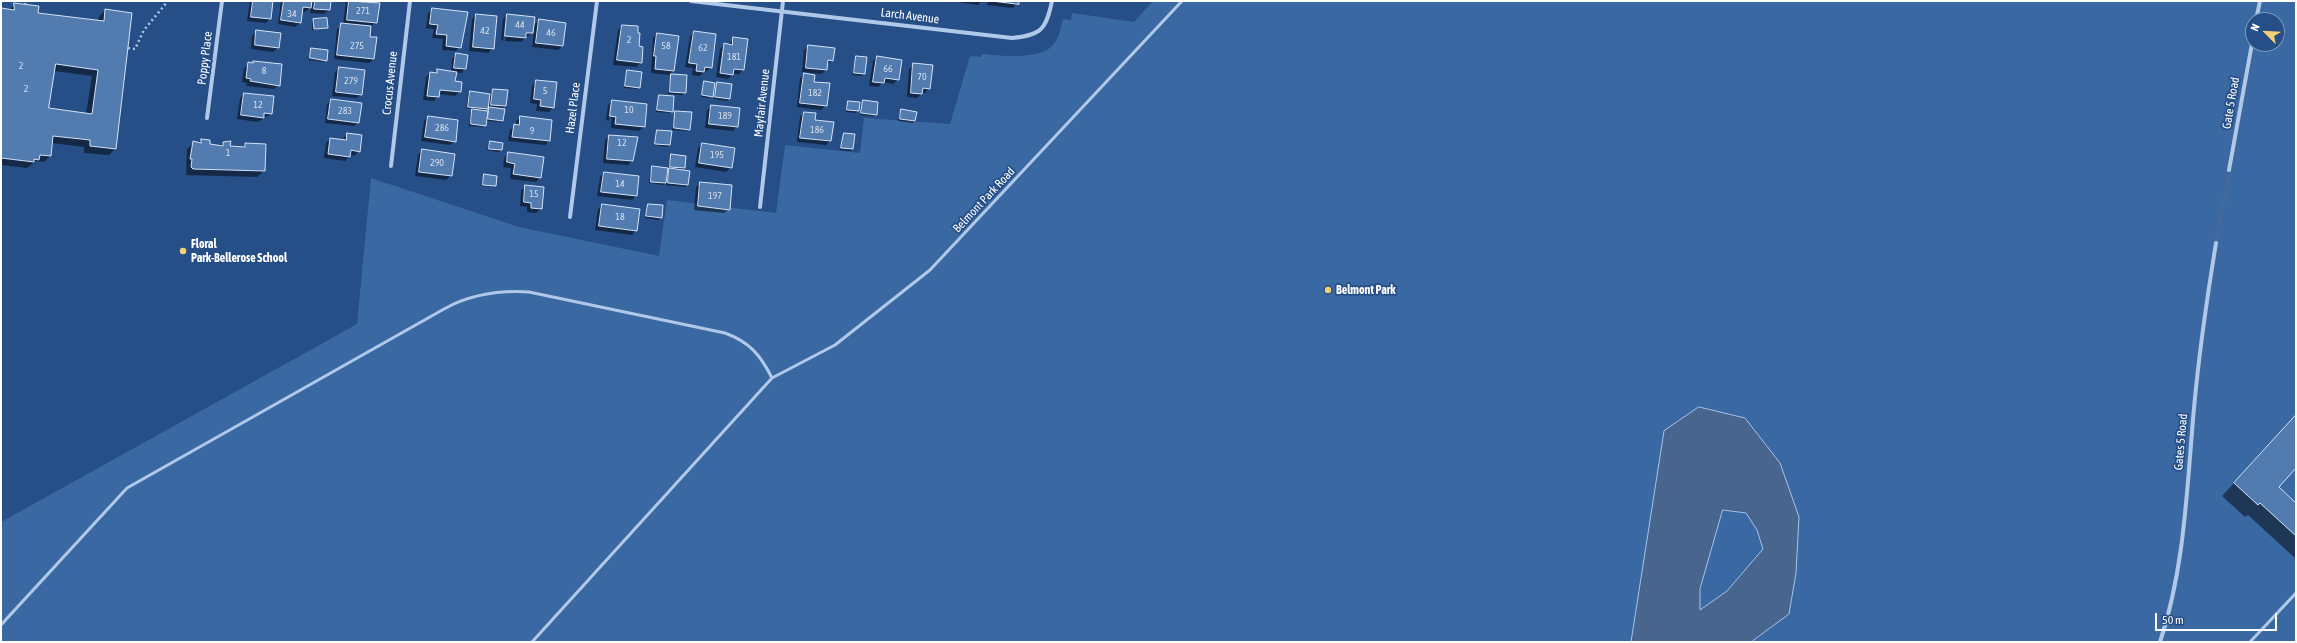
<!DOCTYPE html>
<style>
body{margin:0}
#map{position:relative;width:2297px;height:643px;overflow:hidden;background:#264e87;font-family:"Asap Condensed",sans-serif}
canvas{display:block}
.frame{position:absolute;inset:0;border:2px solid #fff;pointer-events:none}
.north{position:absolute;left:2245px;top:12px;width:40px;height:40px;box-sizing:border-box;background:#264e87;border:1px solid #7d95b7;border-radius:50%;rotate:294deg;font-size:11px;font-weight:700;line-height:16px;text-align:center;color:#fff}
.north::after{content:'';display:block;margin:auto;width:14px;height:18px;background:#f2d075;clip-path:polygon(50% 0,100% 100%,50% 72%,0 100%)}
.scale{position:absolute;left:2155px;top:613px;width:122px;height:18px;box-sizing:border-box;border:2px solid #fff;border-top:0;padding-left:5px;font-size:12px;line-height:14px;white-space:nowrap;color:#fff;-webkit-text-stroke:3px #264e87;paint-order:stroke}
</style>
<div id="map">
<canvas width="2297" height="643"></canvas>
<div class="frame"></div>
<div class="north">N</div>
<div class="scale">50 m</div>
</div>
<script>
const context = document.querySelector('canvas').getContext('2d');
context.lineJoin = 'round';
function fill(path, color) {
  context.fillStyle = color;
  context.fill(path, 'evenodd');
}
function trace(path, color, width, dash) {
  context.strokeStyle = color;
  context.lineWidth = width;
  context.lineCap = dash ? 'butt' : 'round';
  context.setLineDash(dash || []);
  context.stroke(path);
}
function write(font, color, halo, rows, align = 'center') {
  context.font = font + ' "Asap Condensed",sans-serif';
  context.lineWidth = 3.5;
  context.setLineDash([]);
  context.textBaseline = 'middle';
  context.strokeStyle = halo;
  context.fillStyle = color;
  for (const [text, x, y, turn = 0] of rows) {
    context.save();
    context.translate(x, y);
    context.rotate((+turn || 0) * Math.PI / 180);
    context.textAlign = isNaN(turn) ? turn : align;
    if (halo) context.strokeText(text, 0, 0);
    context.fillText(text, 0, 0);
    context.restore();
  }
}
const green = new Path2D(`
 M1153,1H2296V642H1V522L357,324L371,178L519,227L659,256L667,200L776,213L785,145L860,153L864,118L950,124L970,56L981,57L982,54C1000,56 1040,60 1053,45C1059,39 1061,26 1063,19L1071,20L1072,13L1134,22ZM2253,20H2277V44H2253Z`);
const water = new Path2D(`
 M1699,407L1745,418L1780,463L1799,517L1796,573L1789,614L1751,642H1631L1664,431ZM1723,510L1746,513L1757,530L1763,549L1727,591L1700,610V589Z`);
const shadow = new Path2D(`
 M250,1H272L270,18L266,23L247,21Z
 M281,1H330L329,10L324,14L310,13L311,7L305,12H302L300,23L295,27L278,24Z
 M346,1H373L376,22L370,27L369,38L374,59L369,63L334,59L337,29L343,25Z
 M930,1H943L942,2Z
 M950,1H982L978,5Z
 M988,1H1018L1013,8L987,5Z
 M15,4L37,14L98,21L99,17L105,10L115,149L109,155L84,153V147L52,143L50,156L44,162L36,161L27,168L1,165V9L9,10ZM54,71L92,76L86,114L48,109Z
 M433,9L460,47L456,51L442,50L443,39L432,38L434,29L426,28L428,13Z
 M476,15L493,48L488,53L469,51L472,19Z
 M507,15L533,27L539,20L562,46L558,50L532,47L534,31L521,42L505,41L508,18H506L503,41L501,40L503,19Z
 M314,20L327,28L312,30V21Z
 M622,26L641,62L636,67L613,65L618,30Z
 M257,31L279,34L278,48L273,52L251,49L252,36Z
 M694,32L711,68L699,76L692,75L693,68L685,67L690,37Z
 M657,34L673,71L669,75L651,73L653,38Z
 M734,38L747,40L743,70L739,74H733L728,79L716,77L720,49L724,45H729Z
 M809,46L832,61L826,65V70L821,74L802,72L804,50Z
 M312,49L326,60L324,62L309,60Z
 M456,55L465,69L461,73H455L454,82L460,91L455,96L439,94L434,101L423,100L426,77L430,73H435L438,70L451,72L452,59Z
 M856,57L866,58L862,76L852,75Z
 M877,57L898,79L893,84L883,82L878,87L869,86L873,61Z
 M253,62L279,85L274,89L246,86L247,83L242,82L244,68Z
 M914,64L929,88L925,93H922L917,98L907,97L909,69Z
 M339,68L361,94L357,98L332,96L335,72Z
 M627,71L639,88L637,89L624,88Z
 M804,74L813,83L826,105L821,110L797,107L800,78Z
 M672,75L686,76L683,95L668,94Z
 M536,81L553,107L549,112L536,111L537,104L530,103L532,86Z
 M705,82L712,96L710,98L701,97Z
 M718,83L729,99L727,101L714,99Z
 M493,90L505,106L503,108L494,107L502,121L501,122L486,121L483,127L469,126L471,112L474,109L466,108L468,94L470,92L491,95ZM487,106L491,107L488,112H484Z
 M244,94L271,114L258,122L237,119L240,98Z
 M659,96L672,111L670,113L656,112Z
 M331,100L358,122L354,126L325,123L327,104Z
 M612,101L644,127L639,131L611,128L612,104H610L609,121L606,120L608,105Z
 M864,101L876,114L874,116L860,115Z
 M849,102L859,103L856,113L846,112Z
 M712,106L737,126L733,131L705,128L707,110Z
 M901,110L915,121L913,123L898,121Z
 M676,112L689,129L687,131L672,130Z
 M804,113L814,121L830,141L826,145L797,142L800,117Z
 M428,117L455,141L450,145L421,141L424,121Z
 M521,117L549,141L545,145L508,141L510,130L516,126V121Z
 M657,131L669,145L668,147L654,145Z
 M347,134L359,151L354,156L350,155L345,161L324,158L326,143L330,139L342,140Z
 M844,134L854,135L851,151L840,150Z
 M609,136L632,161L628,165L603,163L605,140Z
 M201,140L209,145L219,146L223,143L229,147L242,148L245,144L264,171L257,177L186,175L187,149L194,143H198Z
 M490,142L502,143L501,150L499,152L487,150Z
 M702,144L731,167L726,172L695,167L698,148Z
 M422,150L454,155L451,176L446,180L415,176L418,155Z
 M508,153L540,178L536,182L510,179L511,168L503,167L504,158Z
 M671,156L685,157L684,168L681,171L687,185L685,187L666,185V182L664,185L649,183L651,169L653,167L668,169Z
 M604,173L636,196L632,200L597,196L600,177Z
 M485,175L496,176L495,186L482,183Z
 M701,183L729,209L724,213L694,210L696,187Z
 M482,185L494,187L481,186Z
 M526,186L541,209L536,213L527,212V207L520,206L521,190Z
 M602,205L636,230L632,235L595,230L598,209Z
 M648,205L661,218L659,220L645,218Z
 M2296,416V467L2277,487L2296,504V559L2248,515L2245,517L2222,496Z`);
const building = new Path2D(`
 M253,1H273L271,19L251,17Z
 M284,1H312L311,8L303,7L301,23L281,20Z
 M315,1H331L330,10L314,9Z
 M349,1L380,3L377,23L347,20Z
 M992,1H1019V4Z
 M14,3L39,6L38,13L104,21L105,9L132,13L116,149L90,146V140L53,136L51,156L40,155L39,160L34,159V162L1,158V8L14,10ZM56,64L98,70L92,114L49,108Z
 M432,8L468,12L461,48L446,46L447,35L436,34L438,25L430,24Z
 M476,14L497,16L494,49L473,47Z
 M507,14L535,17L533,33H526V38L505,36Z
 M327,18L328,28L314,29L313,19Z
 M539,19L566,23L563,46L536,43Z
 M341,23L371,26L370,37H377L374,59L337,55Z
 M622,25L638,26V33H640L639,46L643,47L642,63L617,60Z
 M256,30L281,33L279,48L255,45Z
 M694,31L716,34L712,68L705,67L704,72L696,71L697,64L689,63Z
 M657,33L679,36L674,71L655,69L656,56H654Z
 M733,37L748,39L744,70L734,69L733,75L720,73L724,43L732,45Z
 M808,45L835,48L833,61L828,60L827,70L806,68Z
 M311,48L328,50L327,61L310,58Z
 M456,53L468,55L466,69L454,68Z
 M856,56L867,57L865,74L854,73Z
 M877,56L902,60L899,80L885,78L884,83L873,82Z
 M253,61L282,64L280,86L250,81L251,79L246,78L248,62L253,63Z
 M913,63L933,65L930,89L923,88L922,94L911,93Z
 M339,67L365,70L362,95L336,92Z
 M437,69L457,72L455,81L462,82L461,92L440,90L439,97L427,96L430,72L437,73Z
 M627,70L642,72L640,88L625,86Z
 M804,73L815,75L814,82L830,83L827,106L800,103Z
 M671,74L687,75L686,93L670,92Z
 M536,80L557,82L554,108L540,106L541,100L534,99Z
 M704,81L715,83L713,97L702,95Z
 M717,82L732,84L730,99L715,97Z
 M493,89L508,90L506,106L491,105Z
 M470,91L490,94L488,109L468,107Z
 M244,93L274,96L272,114L264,113V118L241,115Z
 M659,95L674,96L673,112L657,110Z
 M331,99L362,103L359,123L328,119Z
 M612,100L647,104L645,127L615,124L616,117L610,116Z
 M863,100L878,102L877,115L861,113Z
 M848,101L860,102L859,111L847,110Z
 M711,105L740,108L738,127L709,124Z
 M489,107L505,109L503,121L488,119Z
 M472,109L488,111L486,126L471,124Z
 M901,109L917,112L915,121L900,119Z
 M675,111L692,112L690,130L674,128Z
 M804,112L816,113L815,120L834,122L831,141L800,138Z
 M428,116L458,120L456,142L425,137Z
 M520,116L552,120L550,141L512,137L514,124L519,125Z
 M657,130L672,131L670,145L655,144Z
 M347,133L362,135L360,152L351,150L350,157L328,154L330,138L346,140Z
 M844,133L855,134L853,149L841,148Z
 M609,135L638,137L633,161L607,159Z
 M201,139L210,140V144L223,146V142L231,141L230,146L245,147V143L266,144L265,171L193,169L191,167L192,159H190L193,141L201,143Z
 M490,141L503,143L502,150L489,149Z
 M702,143L735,148L732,168L699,163Z
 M422,149L455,154L452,176L419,172Z
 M508,152L544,157L541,178L513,174L515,164L507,162Z
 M671,154L686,156L685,168L670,167Z
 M652,166L668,168L666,183L651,182Z
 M669,168L690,171L688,185L668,183Z
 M604,172L639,176L637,196L601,192Z
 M484,174L497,176L496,186L483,185Z
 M700,182L732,185L730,210L698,206Z
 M525,185L544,187L542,209L531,208V203L524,202Z
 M602,204L640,209L637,231L599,226Z
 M648,204L663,205L662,218L646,216Z
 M2296,415V468L2279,487L2296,503V536L2260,503L2258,505L2234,483Z`);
const minorTunnel = new Path2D(`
 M2216,243L2229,170`);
const path = new Path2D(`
 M25,5L26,1
 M128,48L135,49L144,30L168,1`);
const service = new Path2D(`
 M1,625L127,488L444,309C471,294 498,290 529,292L725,333C750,342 761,356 772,378
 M532,642L772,378L835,345L930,270L1182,1
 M2250,642L2296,593`);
const minor = new Path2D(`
 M691,1L1012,38C1041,35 1046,30 1052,1
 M2256,20L2260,1
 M207,118L222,1
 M391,166L410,1
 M2229,170L2253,38
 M760,207L783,1
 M570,217L597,1
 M2160,642C2185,567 2187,486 2194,408C2199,353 2207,298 2216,243`);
const markers = [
 [183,251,4,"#f2d075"],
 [1328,290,4,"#f2d075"]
];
const numberNames = [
 ["271",363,11],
 ["34",292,14],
 ["44",520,25],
 ["42",485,31],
 ["46",551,33],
 ["2",629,40],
 ["275",357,46],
 ["58",666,46],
 ["62",703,48],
 ["181",734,57],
 ["2",21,66],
 ["66",888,69],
 ["8",264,71],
 ["70",922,77],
 ["279",351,81],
 ["2",26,89],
 ["5",545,91],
 ["182",815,93],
 ["12",258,105],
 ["10",629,110],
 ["283",345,111],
 ["189",725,116],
 ["286",442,128],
 ["186",817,130],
 ["9",532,131],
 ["12",622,143],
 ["1",228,153],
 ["195",717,155],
 ["290",437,163],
 ["14",620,184],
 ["15",534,194],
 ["197",715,196],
 ["18",620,217]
];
const streetNames = [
 ["Larch Avenue",910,16,7],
 ["Poppy Place",205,58,-83],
 ["Crocus Avenue",390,83,-84],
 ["Mayfair Avenue",762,103,-84],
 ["Gate 5 Road",2231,103,-80],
 ["Hazel Place",573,108,-83],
 ["Belmont Park Road",984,200,-47],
 ["Gates 5 Road",2181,442,-85]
];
const poiNames = [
 ["Floral",191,244],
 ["Park-Bellerose School",191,258],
 ["Belmont Park",1336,290]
];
fill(green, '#3a68a3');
fill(water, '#47658d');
trace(water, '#a5c3e9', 1);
fill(shadow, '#0007');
fill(building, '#527bb0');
trace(building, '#d5e3f7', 1);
trace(minorTunnel, '#476999', 4, [4, 2]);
trace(path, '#b1c9e8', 2.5, [2, 3]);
trace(service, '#b1c9e8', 3);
trace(minor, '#b1c9e8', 4);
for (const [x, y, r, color] of markers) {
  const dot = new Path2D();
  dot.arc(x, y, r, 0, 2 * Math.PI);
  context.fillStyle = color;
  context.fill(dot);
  trace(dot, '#264e87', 1.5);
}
write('10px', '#d4deeb', null, numberNames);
write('12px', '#fff', '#264e87', streetNames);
write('bold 12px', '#fff', '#264e87', poiNames, 'left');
</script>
